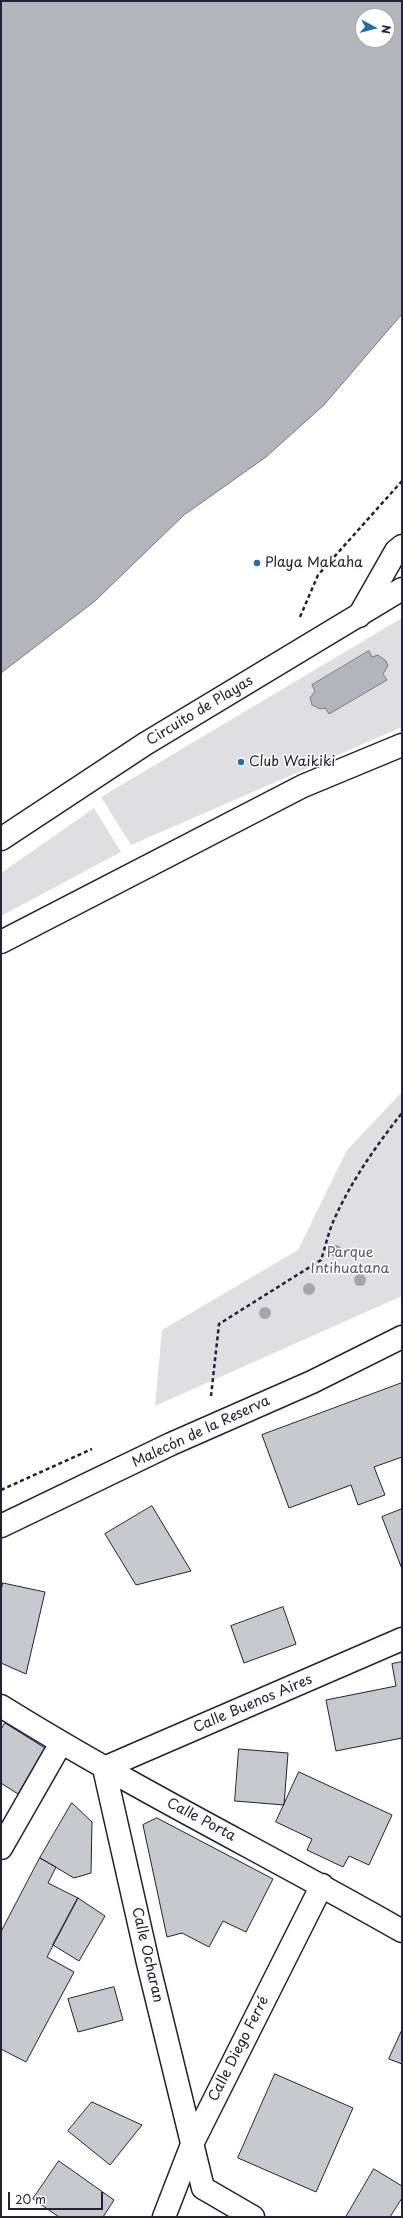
<!DOCTYPE html>
<meta charset="utf-8">
<style>
body{margin:0}
#map{position:relative;width:403px;height:2218px;overflow:hidden;background:#fff;font-family:"Playpen Sans",sans-serif}
canvas{display:block}
.frame{position:absolute;inset:0;border:2px solid #22223b;pointer-events:none}
.north{position:absolute;left:355px;top:8px;width:40px;height:40px;box-sizing:border-box;background:#fff;border:1px solid #a7a7b1;border-radius:50%;rotate:97deg;font-size:11px;font-weight:700;line-height:16px;text-align:center;color:#22223b}
.north::after{content:'';display:block;margin:auto;width:14px;height:18px;background:#1f6fb2;clip-path:polygon(50% 0,100% 100%,50% 72%,0 100%)}
.scale{position:absolute;left:8px;top:2192px;width:95px;height:18px;box-sizing:border-box;border:2px solid #22223b;border-top:0;padding-left:5px;font-size:12px;line-height:14px;white-space:nowrap;color:#22223b;-webkit-text-stroke:3px #fff;paint-order:stroke}
</style>
<div id="map">
<canvas width="403" height="2218"></canvas>
<div class="frame"></div>
<div class="north">N</div>
<div class="scale">20 m</div>
</div>
<script>
const context = document.querySelector('canvas').getContext('2d');
context.lineJoin = 'round';
function fill(path, color) {
  context.fillStyle = color;
  context.fill(path, 'evenodd');
}
function trace(path, color, width, dash) {
  context.strokeStyle = color;
  context.lineWidth = width;
  context.lineCap = dash ? 'butt' : 'round';
  context.setLineDash(dash || []);
  context.stroke(path);
}
function write(font, color, halo, rows, align = 'center') {
  context.font = font + ' "Playpen Sans",sans-serif';
  context.lineWidth = 3;
  context.setLineDash([]);
  context.textBaseline = 'middle';
  context.strokeStyle = halo;
  context.fillStyle = color;
  for (const [text, x, y, turn = 0] of rows) {
    context.save();
    context.translate(x, y);
    context.rotate((+turn || 0) * Math.PI / 180);
    context.textAlign = isNaN(turn) ? turn : align;
    if (halo) context.strokeText(text, 0, 0);
    context.fillText(text, 0, 0);
    context.restore();
  }
}
const green = new Path2D(`
 M402,618V727L131,845L101,797Z
 M94,808L121,852L1,916V873Z
 M402,1092V1296L155,1406L162,1330L298,1250L347,1150Z`);
const water = new Path2D(`
 M1,1H402V314L324,405L266,457L184,515L95,601L1,673ZM363,16H387V40H363Z
 M369,651L372,657L378,655L386,661L388,666L383,674L387,680L329,714L325,708L320,709L312,705L310,698L315,691L312,685Z`);
const building = new Path2D(`
 M402,1383V1457L374,1467L385,1495L358,1505L351,1485L289,1508L262,1435Z
 M152,1506L191,1571L136,1585L105,1534Z
 M402,1509V1569L382,1517Z
 M3,1583L45,1592L26,1674L1,1663V1591Z
 M283,1607L296,1644L244,1663L231,1626Z
 M402,1662V1738L336,1751L326,1700L396,1686L392,1664Z
 M5,1723L45,1748L18,1794L1,1783V1730Z
 M239,1749L288,1753L284,1805L235,1801Z
 M299,1772L392,1815L369,1865L349,1856L343,1867L307,1850L312,1839L276,1822Z
 M72,1803L92,1822L91,1873L74,1878L40,1858Z
 M157,1818L273,1879L246,1932L223,1921L209,1947L182,1933L167,1937L143,1825Z
 M40,1858L56,1867L48,1883L78,1898L47,1957L74,1972L26,2062L1,2049V1932Z
 M78,1898L105,1916L79,1961L53,1945Z
 M114,1987L123,2020L78,2032L68,1999Z
 M402,2030V2064L389,2059Z
 M275,2074L353,2108L316,2192L238,2158Z
 M92,2102L142,2125L110,2165L68,2131Z
 M59,2161L114,2200L103,2217H59L33,2199Z
 M374,2169L402,2186V2198L390,2217H346Z`);
const path = new Path2D(`
 M300,617L318,575L402,481
 M211,1396L219,1324L321,1260C325,1248 328,1234 333,1222C350,1183 375,1147 402,1113
 M1,1490L92,1449`);
const minor = new Path2D(`
 M359,616L396,551L402,546
 M1,1706C131,1787 269,1855 402,1931
 M1,1848L61,1743
 M164,2217L193,2142L322,1885
 M253,2217L203,2188L148,1963L104,1768L402,1639`);
const major = new Path2D(`
 M1,1526L171,1444L312,1382L402,1337`);
const highway = new Path2D(`
 M1,839L145,744L402,589
 M1,942L303,786L402,745`);
const trees = [
 [336,1251],
 [360,1280],
 [309,1289],
 [265,1313]
];
const markers = [
 [257,563,4,"#1f6fb2"],
 [241,762,4,"#1f6fb2"]
];
const poiNames = [
 ["Playa Makaha",265,563],
 ["Club Waikiki",249,762]
];
const streetNames = [
 ["Circuito de Playas",200,711,-31],
 ["Malecón de la Reserva",201,1432,-25],
 ["Calle Buenos Aires",253,1704,-23],
 ["Calle Porta",201,1820,28],
 ["Calle Ocharan",147,1955,77],
 ["Calle Diego Ferré",239,2049,-63]
];
const parkNames = [
 ["Parque",350,1253],
 ["Intihuatana",350,1269]
];
fill(green, '#dfdfe2');
fill(water, '#b4b4bc');
trace(water, '#7a7a88', 1);
fill(building, '#c8c8cf');
trace(building, '#22223b', 1);
trace(minor, '#22223b', 25);
trace(major, '#22223b', 25);
trace(highway, '#22223b', 25);
trace(path, '#22223b', 2.5, [4, 3]);
trace(minor, '#fff', 22);
trace(major, '#fff', 22);
trace(highway, '#fff', 22);
context.fillStyle = '#a5a5af';
for (const [x, y] of trees) {
  context.beginPath();
  context.arc(x, y, 6, 0, 2 * Math.PI);
  context.fill();
}
for (const [x, y, r, color] of markers) {
  const dot = new Path2D();
  dot.arc(x, y, r, 0, 2 * Math.PI);
  context.fillStyle = color;
  context.fill(dot);
  trace(dot, '#fff', 1.5);
}
write('14px', '#22223b', '#fff', poiNames, 'left');
write('14px', '#22223b', '#fff', streetNames);
write('14px', '#5b5b6d', '#fff', parkNames);
</script>
